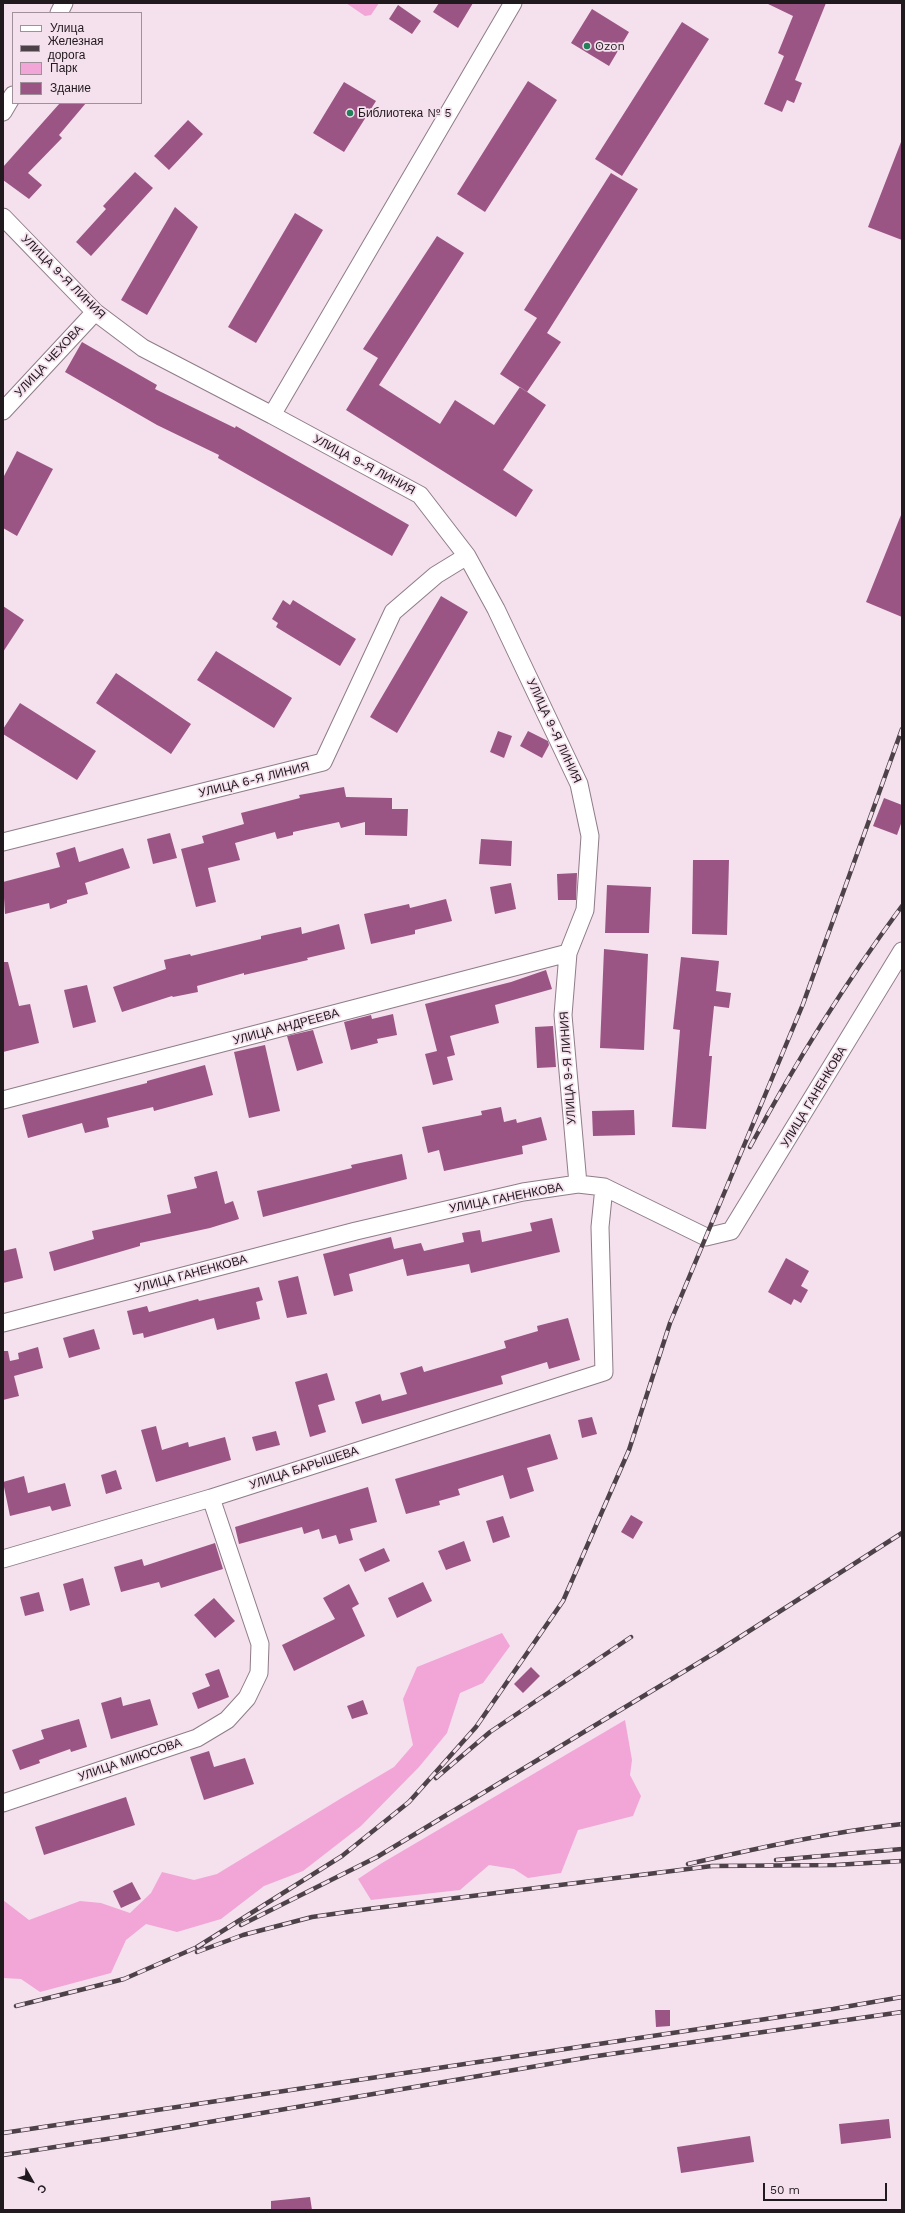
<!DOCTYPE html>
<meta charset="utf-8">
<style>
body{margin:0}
#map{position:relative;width:905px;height:2213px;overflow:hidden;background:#f5e0ed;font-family:"Work Sans",sans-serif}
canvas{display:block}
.frame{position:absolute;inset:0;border:4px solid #20191d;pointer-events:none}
.legend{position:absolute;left:12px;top:12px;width:130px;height:92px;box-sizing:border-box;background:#f5e0ed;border:1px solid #a0909a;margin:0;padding:5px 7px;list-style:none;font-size:12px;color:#20191d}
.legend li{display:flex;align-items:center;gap:8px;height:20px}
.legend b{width:20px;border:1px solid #a0909a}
.north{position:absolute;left:12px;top:2161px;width:40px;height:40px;-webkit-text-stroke:3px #f5e0ed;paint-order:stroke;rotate:129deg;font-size:11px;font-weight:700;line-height:16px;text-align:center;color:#20191d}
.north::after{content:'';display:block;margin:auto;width:14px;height:18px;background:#20191d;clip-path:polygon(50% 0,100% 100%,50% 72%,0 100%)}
.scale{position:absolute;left:763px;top:2183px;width:124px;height:18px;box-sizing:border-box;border:2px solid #20191d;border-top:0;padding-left:5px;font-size:12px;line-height:14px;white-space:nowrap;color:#20191d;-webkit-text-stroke:3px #f5e0ed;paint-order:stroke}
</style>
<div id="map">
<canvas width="905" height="2213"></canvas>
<div class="frame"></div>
<ul class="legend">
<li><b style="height:5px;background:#fff"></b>Улица</li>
<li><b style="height:5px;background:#4c4248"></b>Железная дорога</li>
<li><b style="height:11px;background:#f1a6d7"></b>Парк</li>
<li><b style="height:11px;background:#9b5584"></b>Здание</li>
</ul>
<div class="north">С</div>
<div class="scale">50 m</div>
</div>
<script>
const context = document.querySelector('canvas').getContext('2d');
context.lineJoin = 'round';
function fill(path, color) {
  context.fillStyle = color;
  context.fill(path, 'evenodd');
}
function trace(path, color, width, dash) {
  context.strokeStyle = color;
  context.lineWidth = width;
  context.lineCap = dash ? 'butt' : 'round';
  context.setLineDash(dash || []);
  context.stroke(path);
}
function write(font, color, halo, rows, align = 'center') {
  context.font = font + ' "Work Sans",sans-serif';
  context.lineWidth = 3.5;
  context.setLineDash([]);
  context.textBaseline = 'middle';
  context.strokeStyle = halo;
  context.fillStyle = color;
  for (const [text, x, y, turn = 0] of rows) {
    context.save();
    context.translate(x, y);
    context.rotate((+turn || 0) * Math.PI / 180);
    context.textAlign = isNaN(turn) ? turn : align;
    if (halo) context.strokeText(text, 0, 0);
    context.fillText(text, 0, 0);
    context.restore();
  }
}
const green = new Path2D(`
 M346,3H379L371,15L365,16Z
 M502,1633L510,1646L483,1683L460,1693L447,1733L419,1767L361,1826L303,1871L264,1886L221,1919L177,1932L146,1924L126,1940L111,1973L40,1992L21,1979L3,1978V1900L29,1920L80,1901L101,1903L130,1913L151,1893L162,1872L194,1880L217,1874L340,1799L394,1767L413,1745L403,1699L417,1667Z
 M625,1720L632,1760L630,1775L641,1796L633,1816L578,1830L561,1873L528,1878L514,1869L489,1865L460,1890L371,1900L358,1879L382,1863Z`);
const building = new Path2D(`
 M439,3H473L458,28L433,12Z
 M766,3H826L795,80L802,83L794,103L787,100L782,112L764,104L784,56L778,53L793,16Z
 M398,5L421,21L412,34L389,19Z
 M592,9L629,32L609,66L571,43Z
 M682,22L709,39L622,176L595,159Z
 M528,81L557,100L485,212L457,194Z
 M344,82L376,101L344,152L313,133Z
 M60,103H86L59,135L62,138L28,173L42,185L29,199L3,180V167Z
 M188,120L203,134L169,170L154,156Z
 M901,142H902V240L868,227Z
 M135,172L153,188L91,256L76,242L106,209L103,206Z
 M611,173L638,189L547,333L561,342L527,392L500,374L537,318L524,310Z
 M175,207L198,227L147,315L121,300Z
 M295,213L323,230L256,343L228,327Z
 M437,236L464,253L379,385L440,424L455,400L494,425L520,387L546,405L503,470L533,490L516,517L346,410L378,358L363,349Z
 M82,342L157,385L155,389L235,428L236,426L409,525L392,556L218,458L219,455L157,425L65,372Z
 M17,451L53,469L17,536L3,528V478Z
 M901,515H902V617L866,602Z
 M441,596L468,612L397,733L370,717Z
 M283,600L290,605L293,600L356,639L340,666L276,627L278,623L272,619Z
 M3,606L24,620L3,652Z
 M216,651L292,698L274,728L197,680Z
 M116,673L191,724L171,754L96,703Z
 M20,703L96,751L77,780L3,734V729Z
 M498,731L512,736L504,758L490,752Z
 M528,731L548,741L549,745L542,758L520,746Z
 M344,787L346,797L392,798V809H408L407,836L365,835V822L341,828L339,822L293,832V835L277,839L275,832L235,843L240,860L208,868L216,902L196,907L181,849L204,843L202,836L244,824L241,813L300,798L299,795Z
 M884,798L902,805V821L897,835L873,826Z
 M170,833L177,858L153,864L147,839Z
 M481,839L512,841L511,866L479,864Z
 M75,847L79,862L123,848L130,868L85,883L88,894L67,900V903L50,909L49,903L5,914L3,882L60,867L56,853Z
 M693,860H729L727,935L692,934Z
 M577,873L576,900H558L557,874Z
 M511,883L516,909L495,914L490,887Z
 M607,885L651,887L649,933H605Z
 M446,899L452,921L415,930V934L371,944L364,914L409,904L410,908Z
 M339,924L345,949L307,958L308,960L244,975V973L197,986L198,992L173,997L172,996L122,1012L113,987L166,969L164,960L190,954L191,956L261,939V936L301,927L302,934Z
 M604,949L648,954L644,1050L600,1048Z
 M681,957L719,961L716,991L731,993L729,1008L714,1006L709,1056H712L706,1129L672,1127L680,1030L673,1029Z
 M3,962H8L19,1006L30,1004L39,1043L3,1052Z
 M546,970L552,989L495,1005L499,1023L450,1036L455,1055L447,1057L453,1080L433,1085L425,1054L437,1051L425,1004L511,982Z
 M87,985L96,1022L73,1028L64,990Z
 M393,1014L397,1035L377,1039L378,1043L351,1050L344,1022L371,1015L372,1019Z
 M553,1026L556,1067L537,1068L535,1027Z
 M313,1030L323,1063L297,1071L287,1036Z
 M265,1045L280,1111L249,1118L234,1052Z
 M205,1065L213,1095L154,1111L153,1107L107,1118L109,1127L85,1133L82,1123L28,1138L22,1115L147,1083V1081Z
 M501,1107L504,1122L516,1119L517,1123L541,1117L547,1140L522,1146L523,1154L444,1171L439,1150L428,1153L422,1127L482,1115L481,1111Z
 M634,1110L635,1135L593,1136L592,1111Z
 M402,1154L407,1179L263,1217L257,1191L352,1168L351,1165Z
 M217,1171L225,1204L233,1201L239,1219L210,1228L140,1243V1246L54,1271L49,1252L94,1239L92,1231L171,1213L167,1195L197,1188L194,1177Z
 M552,1218L560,1252L471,1273L469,1264L407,1276L403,1259L349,1274L353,1291L334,1296L323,1254L391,1237L394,1249L421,1243L424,1251L464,1242L462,1233L480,1230L482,1242L532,1231L530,1223Z
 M16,1248L23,1278L3,1283V1251Z
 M786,1258L809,1271L801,1286L808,1290L801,1303L794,1299L791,1305L768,1292Z
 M298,1276L307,1314L287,1318L278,1281Z
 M259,1287L263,1300L256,1302L260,1319L217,1330L214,1318L144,1338L143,1333L133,1335L127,1311L147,1306L149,1312L198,1299L199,1301Z
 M568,1318L580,1360L549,1369L547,1362L501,1376L503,1384L362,1424L355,1402L380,1394L382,1401L407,1394L400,1373L422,1366L424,1372L506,1348L504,1341L538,1331L537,1326Z
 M94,1329L100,1349L69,1358L63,1338Z
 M38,1347L43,1368L14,1376L19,1396L3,1400V1351H8L10,1361L19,1359L18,1353Z
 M327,1373L335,1400L318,1405L326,1432L310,1437L295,1382Z
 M592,1417L597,1434L582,1438L578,1420Z
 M156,1426L162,1450L188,1442L189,1447L225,1437L231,1460L156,1482L141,1430Z
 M276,1431L280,1445L256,1451L252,1437Z
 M550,1434L558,1459L527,1468L534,1491L510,1499L503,1475L458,1489L460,1495L439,1501L440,1505L406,1514L395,1479Z
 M116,1470L122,1489L106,1494L101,1475Z
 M24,1476L28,1493L65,1483L71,1506L52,1511L50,1506L10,1516L3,1482Z
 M368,1487L377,1522L350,1529L353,1540L339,1544L336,1535L322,1539L319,1529L304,1534L302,1527L239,1544L235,1527Z
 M631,1515L643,1522L633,1539L621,1532Z
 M503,1516L510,1537L493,1543L486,1521Z
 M464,1541L471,1561L446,1570L438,1551Z
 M215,1543L223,1569L161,1588L159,1582L121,1592L114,1567L142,1559L144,1566Z
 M384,1548L390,1561L365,1572L359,1559Z
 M83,1578L90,1605L70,1611L63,1584Z
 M423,1582L432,1601L397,1618L388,1598Z
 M349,1584L359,1604L352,1608L365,1636L294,1671L282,1645L335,1619L323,1598Z
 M39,1592L44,1611L25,1616L20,1597Z
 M214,1598L235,1621L215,1638L194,1615Z
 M531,1667L540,1676L523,1693L514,1684Z
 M219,1669L229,1697L198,1709L192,1693L210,1686L205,1674Z
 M121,1697L123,1706L150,1699L158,1725L111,1739L101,1703Z
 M363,1700L368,1714L352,1719L347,1706Z
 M79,1719L87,1747L71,1752L70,1749L39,1760L40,1763L20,1770L12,1750L44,1739L41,1730Z
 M209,1751L214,1767L245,1758L254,1784L204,1800L190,1757Z
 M126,1797L135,1825L44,1855L35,1827Z
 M132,1882L141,1899L121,1908L113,1891Z
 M655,2010H670V2026L656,2027Z
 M889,2119L891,2138L841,2144L839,2124Z
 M750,2136L754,2162L681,2173L677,2147Z
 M310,2197L312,2210H271V2201Z`);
const minor = new Path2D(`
 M513,3L272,415L420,495L467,556L496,609L579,784L590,836L585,910L568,953L563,1015L578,1184
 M59,13L64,3
 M3,112L13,95
 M3,217L95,312L143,348L272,415
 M3,411L95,312
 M3,842L323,762L393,612L436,575L467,556
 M3,1100L568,953
 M3,1323L356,1231L523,1192L578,1184L604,1187L706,1237L731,1231L902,951
 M3,1559L211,1498L604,1372L600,1227L604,1187
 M3,1803L197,1738L227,1720L247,1698L259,1673L260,1644L211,1498`);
const rail = new Path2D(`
 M750,1147C795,1063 846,982 902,906
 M436,1778L490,1732L631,1637
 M776,1860L902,1849
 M688,1864C759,1848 830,1832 902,1824
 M241,1925L377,1857L718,1651L902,1533
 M197,1947L342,1856L409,1802L476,1727L563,1601L629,1450L670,1323L803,1004L902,729
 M197,1952L243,1935L312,1917L368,1909L712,1866L835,1865L902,1861
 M16,2006L124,1979L202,1945
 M3,2133L833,2009L902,1997
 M3,2155L133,2135L590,2057L902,2012`);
const markers = [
 [587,46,4,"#228159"],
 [350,113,4,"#228159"]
];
const poiNames = [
 ["Ozon",595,46],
 ["Библиотека № 5",358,113]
];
const streetNames = [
 ["УЛИЦА 9-Я ЛИНИЯ",63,277,45],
 ["УЛИЦА ЧЕХОВА",49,361,-47],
 ["УЛИЦА 9-Я ЛИНИЯ",364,465,28],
 ["УЛИЦА 9-Я ЛИНИЯ",554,731,65],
 ["УЛИЦА 6-Я ЛИНИЯ",254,780,-14],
 ["УЛИЦА АНДРЕЕВА",286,1027,-15],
 ["УЛИЦА 9-Я ЛИНИЯ",568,1068,-94],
 ["УЛИЦА ГАНЕНКОВА",814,1097,-59],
 ["УЛИЦА ГАНЕНКОВА",506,1198,-11],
 ["УЛИЦА ГАНЕНКОВА",191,1274,-15],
 ["УЛИЦА БАРЫШЕВА",304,1468,-18],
 ["УЛИЦА МИЮСОВА",130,1760,-19]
];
fill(green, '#f1a6d7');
fill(building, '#9b5584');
trace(minor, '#8e7c87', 19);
trace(minor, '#fff', 17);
trace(rail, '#4c4248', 4.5);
trace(rail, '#f5e0ed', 3, [9]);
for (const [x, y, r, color] of markers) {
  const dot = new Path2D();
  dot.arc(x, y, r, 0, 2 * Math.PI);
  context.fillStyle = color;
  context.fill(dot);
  trace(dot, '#f5e0ed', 1.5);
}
write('12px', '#20191d', '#f5e0ed', poiNames, 'left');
write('12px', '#20191d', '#f5e0ed', streetNames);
</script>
